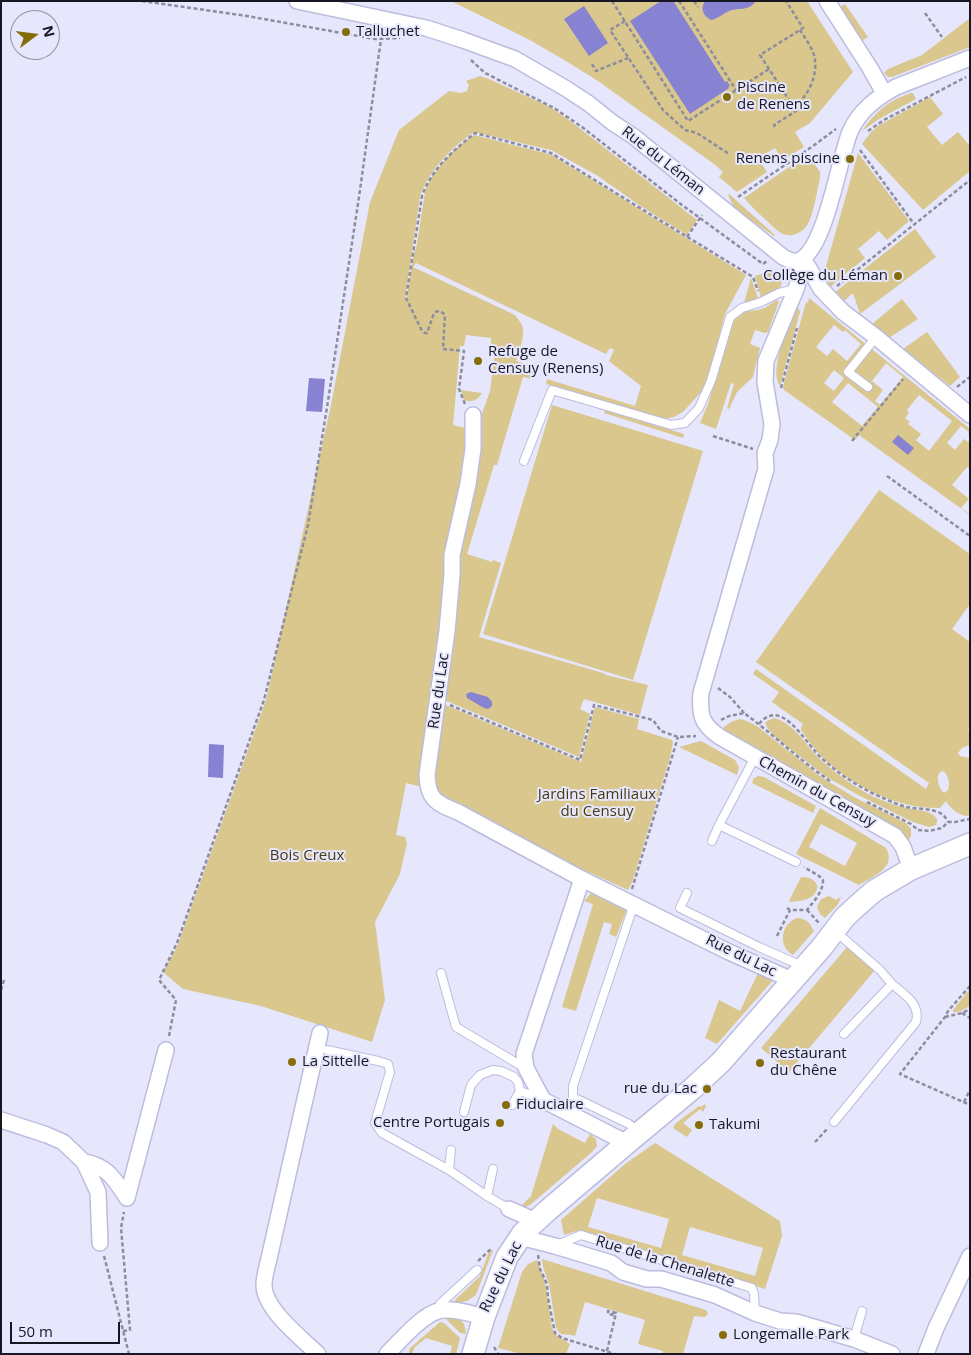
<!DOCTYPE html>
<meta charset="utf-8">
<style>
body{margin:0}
#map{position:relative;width:971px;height:1355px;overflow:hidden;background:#e6e6fc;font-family:"Open Sans",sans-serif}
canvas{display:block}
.frame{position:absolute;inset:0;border:2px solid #171723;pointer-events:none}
.north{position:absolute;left:10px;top:10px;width:50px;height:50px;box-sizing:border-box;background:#e6e6fc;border:1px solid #9393a5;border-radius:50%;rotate:75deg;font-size:14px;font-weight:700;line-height:20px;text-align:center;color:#171723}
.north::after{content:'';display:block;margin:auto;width:18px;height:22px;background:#856d0a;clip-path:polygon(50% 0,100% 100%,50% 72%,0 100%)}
.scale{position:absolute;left:10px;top:1322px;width:110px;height:22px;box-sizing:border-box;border:2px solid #171723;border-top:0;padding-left:6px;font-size:15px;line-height:18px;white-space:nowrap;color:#171723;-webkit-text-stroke:4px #e6e6fc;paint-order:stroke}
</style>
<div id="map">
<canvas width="971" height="1355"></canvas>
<div class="frame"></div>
<div class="north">N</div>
<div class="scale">50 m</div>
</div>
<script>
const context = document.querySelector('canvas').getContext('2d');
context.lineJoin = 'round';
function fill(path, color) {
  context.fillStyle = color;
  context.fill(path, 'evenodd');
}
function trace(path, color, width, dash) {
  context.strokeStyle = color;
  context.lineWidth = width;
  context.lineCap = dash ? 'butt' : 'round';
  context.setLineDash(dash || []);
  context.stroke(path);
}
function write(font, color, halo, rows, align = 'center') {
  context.font = font + ' "Open Sans",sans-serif';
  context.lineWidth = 4;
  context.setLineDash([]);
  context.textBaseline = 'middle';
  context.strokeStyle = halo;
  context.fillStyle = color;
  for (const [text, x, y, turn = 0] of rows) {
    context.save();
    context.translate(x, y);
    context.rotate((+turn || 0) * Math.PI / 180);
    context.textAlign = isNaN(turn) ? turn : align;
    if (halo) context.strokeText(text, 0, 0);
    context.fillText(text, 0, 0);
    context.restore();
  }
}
const green = new Path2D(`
 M451,1H807L853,72L810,123L795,132L804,147L783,160L775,148L758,158L767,172L737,192L719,177L723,172L714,164L598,81L566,61L528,39Z
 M845,4L868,37L862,41L840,7Z
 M970,18V47L892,77H888L884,73L888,69L922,55Z
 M480,76L489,79L550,107L573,123L697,220L687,235L642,207L598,176L551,150L474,132C451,148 430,169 420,196L405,300H408L407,297L414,252L416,249L425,192C432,171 455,147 474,135L552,155L746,275L725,314L708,378L702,391L683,412L674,417L665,419L546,384L547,379L635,406L641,386L609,361L614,350L610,348L606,354L416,263L413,267L515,315C517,318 520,321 522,325C526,335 519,351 516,361L536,367L532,379L523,377L497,465H494L467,554L492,562L493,560L501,563L479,637L603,673L606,675L648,685L640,715L584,699L580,709L590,714L579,757L442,699L460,573L456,555L480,419L490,391L496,345L491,344V338L466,335L464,346H460L453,425L465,428L468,434L422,787L406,783L396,835L405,837L407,843L400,874L375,922L385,1000L372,1042L261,1006L183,989L163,972L177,947L266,700L331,405L370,202L399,130L449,91L461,93L467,91L469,85L466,81Z
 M911,93H913L916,99L879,119L862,131C874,113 889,100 911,93Z
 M930,97L943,114L927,127L942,145L958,132L970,146V171L923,210L862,144L871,132L878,126Z
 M858,153L909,221L887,240L879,231L858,249L865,258L830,287L827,279L826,266Z
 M808,154L820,172V178C817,191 814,212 808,224C805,229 801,232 796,234C782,239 775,228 766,220C758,213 751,206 744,198Z
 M729,194L775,235L774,236L735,209L728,195Z
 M915,229L936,257L860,314L853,293L844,301L834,293Z
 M766,269C777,269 783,277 781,287L773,293L761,298L755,276L765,273Z
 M751,278L758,298L744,303Z
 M809,298L970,429V435L968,434L969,432L961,426L947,443L955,450L964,439L968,442L970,439V469L967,467L952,485L969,499L961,508L970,514V515L859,435L855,440L784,390L783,388L784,383L806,302L808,303ZM834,325L843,332L845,330L861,344L847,361L833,349L827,356L816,347ZM886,363L903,377L880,405L875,401L883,390L872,381ZM834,370L844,378L834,391L824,383ZM848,383L878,407L862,426L832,402ZM919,395L952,421L929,451L916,440L921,434L908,424L910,422L905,418L909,413L907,410Z
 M902,299L918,319L889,338L872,324Z
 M777,300L779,302L768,332L765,333L755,330L750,344L760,348L753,377L737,392L729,409L727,408L734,384L731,383L716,429L700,423L708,404L732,323C741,308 750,313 764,308C768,306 773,302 777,300Z
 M798,307L800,312L780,386C768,369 789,325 798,307Z
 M927,332L960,377L950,386L903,349Z
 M461,390L482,393C478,400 472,403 464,400Z
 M552,405L703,451L633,680L483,634Z
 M605,410L684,434L683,438L604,413Z
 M879,490L970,554V604L952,629L970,642V727L968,729L970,731V745L962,748L958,753L960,756L970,758V813L968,816C959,816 950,808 946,801L940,808H937C896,808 856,787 825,760C816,751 808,740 801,730V727L803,724L772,702L779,692L753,674L756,669L926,789L929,783L756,662ZM943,771C949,775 950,784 948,790L944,793C939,788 935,778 940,772Z
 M441,703L581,762L595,707L639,719L637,729L672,740L673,743L670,757L633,880L628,890L573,865L440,797L432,788Z
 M774,718C796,724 807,748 823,762C838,775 856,788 874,797C883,801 894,805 903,807C912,810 925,809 933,815C937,818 938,820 936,825L929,827L913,822L858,795L825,776L774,736L768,729L765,723L767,721Z
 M741,719L749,722L757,726L821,777L854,797L906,823L911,829V836L909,840L899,830L731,735L723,728C729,723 733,720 741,719Z
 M701,741L735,760L739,767L737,775L679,747Z
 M758,776L764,777L816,806L813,813L752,783L753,781V779Z
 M820,808L886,848C897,868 873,876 859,885L796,854ZM821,824L857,843L845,866L809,847Z
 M801,877C815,876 824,888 811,897C805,901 797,901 790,902L789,901Z
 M592,892L629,904L616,937L609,934L612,924L604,922L576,1011L562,1007L593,904L584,901Z
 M841,895C841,904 831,911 825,918L820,914L817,907L821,899L829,896L836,900L838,898H840Z
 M797,918C806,918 810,923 814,931L793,955C778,947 780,924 797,918Z
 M847,947L875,970L789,1072L761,1048Z
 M759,971L774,979L717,1044L705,1038L719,1000L740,1011Z
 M970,989V1006C965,1009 959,1013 953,1012V1010Z
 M705,1104L706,1106L703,1112L700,1109L683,1123L692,1130L687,1137L673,1128L675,1124L699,1106L701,1107Z
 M553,1124L558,1129L585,1143L590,1134L596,1139L597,1146L592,1152L530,1205L525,1207L522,1205L531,1196Z
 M655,1143L780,1221L782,1236L765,1289L580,1230L564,1235L561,1220L625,1164ZM597,1198L669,1219L661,1248L588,1227ZM690,1227L763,1248L755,1276L682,1255Z
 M492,1250H493L476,1295L467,1301L456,1303L455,1300L480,1276L488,1254Z
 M542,1259L706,1310L708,1314L705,1317L694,1316L683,1354H663V1351L638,1344L645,1320L585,1302L575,1336C567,1333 560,1338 556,1327L549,1284L543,1267Z
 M537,1260L545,1281L552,1328L556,1335L570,1344L566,1354H521L498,1348L522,1272L528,1264Z
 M442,1315C456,1317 465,1317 466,1334L460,1333Z
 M440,1322L444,1323L460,1338L456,1354H450L452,1346L426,1338L415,1347L412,1354H409V1349Z`);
const water = new Path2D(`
 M661,1H675L674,2L725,82L727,81L730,86L728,87L729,88L690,114L630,21Z
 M705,1H756C747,12 741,7 729,11C722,14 718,19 711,20C703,16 700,9 705,1Z
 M584,6L608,43L589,56L564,19Z
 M309,378L325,379L322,412L306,411Z
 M898,435L914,448L908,455L892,442Z
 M471,692L488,697L492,702V706L488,709L484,708L467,698L466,694Z
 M209,744L224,745L223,778L208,777Z`);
const path = new Path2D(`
 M142,1L247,16L375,39L400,38
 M612,1L688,121L769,69
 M679,1L736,90
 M694,1L698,7
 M925,13L942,37
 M625,21L610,30L663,110L685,130L697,133L729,154
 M471,60L485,73L554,108L582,127L682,205L763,264L767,261
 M592,64L596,71L628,58
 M793,107C809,97 819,73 814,55C811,46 805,38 800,30
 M775,127L774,125L796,111L760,55L803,28L786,1
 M868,131L884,120L966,77
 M860,150L914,224
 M738,197L813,146L836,129
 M687,237L702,215
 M837,286L970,180
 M957,387L970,377
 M781,388L797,328
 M465,404L459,389L464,351L443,349L445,315C441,311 438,310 434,313L427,333H425L422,331L406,298L422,196C432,168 453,151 475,133L551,153L653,216L753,277L758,291
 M713,436L753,449
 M852,441L903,379
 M887,476L970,536
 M718,688L730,697L744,713
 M450,705L580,760L594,705L653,720L661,731L678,737L696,736
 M721,720L729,716L744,713C773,734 799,760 830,781
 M759,724C780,698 802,737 815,751C821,759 830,765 838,772C853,783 870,793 888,800C894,803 900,805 906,807C917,809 930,808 940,813C944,815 946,818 948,822
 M867,802L911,824L918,830L929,831L942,828L948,822H955L970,819
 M632,889L678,737
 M787,908L790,910H807C814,901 823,892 823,880L819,876L804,867
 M807,910L819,923
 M777,936L790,910
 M970,986L948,1011L945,1017L900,1074L970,1105
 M1,990L4,980
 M962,1013L970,1018
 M945,1017L962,1013L970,1009
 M169,1036L176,1000L159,980L177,943L264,700L308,525L328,401L359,197L381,39
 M964,1102L970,1090
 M815,1142L828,1128
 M538,1255L540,1269L547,1284L548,1298L555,1333L562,1338L615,1354
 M104,1256L129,1354
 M478,1261L491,1249
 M123,1331L130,1330L121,1228L124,1212
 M494,1347L498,1354
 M607,1351L616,1313L608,1311V1314L614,1315`);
const lane = new Path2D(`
 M868,387L848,372L876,337
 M524,461L552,390L671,425L685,423L699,408L711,381L730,317L742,308L761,302L779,293L796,289
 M755,757L719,825L796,862
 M712,841L719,825
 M687,893L680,908L759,947L802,966
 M634,904L573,1086V1097L629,1124L639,1132
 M835,931L880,970L892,984L844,1034
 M441,973L456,1027L525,1068
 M327,1050L378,1061L388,1064L390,1072L375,1123L382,1133L449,1170L487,1196L509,1209
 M512,1105L520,1091L542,1099
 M464,1112L471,1085L480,1075L493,1070L501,1071L514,1077L518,1082L520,1091
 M834,1122L916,1022C921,1004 904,994 892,984
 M449,1170L451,1150
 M487,1196L493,1169
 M557,1245L581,1235L752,1288L754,1294L755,1313
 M438,1310L440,1304L477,1270
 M854,1339L862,1311`);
const street = new Path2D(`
 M297,1L426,28L463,40L515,59L565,88L588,103L613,123L633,136L783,257C787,259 792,262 797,261C825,255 839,157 850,132C859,111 876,98 896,87L970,58
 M827,1L870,68L884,93
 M803,258L800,276L796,289L766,361L765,382L772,424L770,440L765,453L766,469L701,693C699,715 702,725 720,737L895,836L903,847L911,869
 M803,258L821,289L843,312L876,337L970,415
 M473,415V449L468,484L452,555V575L447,631L427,775C428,800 436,803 458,812L582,879L729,952L792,980
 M582,879L524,1054L526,1068L543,1100L627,1143
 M1,1120L47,1135L63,1142L84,1162L98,1192L100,1243
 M84,1162C108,1166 115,1180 127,1198L166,1050
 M509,1209L536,1221
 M520,1237L555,1246L611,1263L623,1272L647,1279H661L715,1295L755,1313L780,1321L796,1322L854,1339L892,1354
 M318,1354C301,1338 264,1309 264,1285C264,1275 268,1264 270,1254L320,1033
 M387,1354C400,1341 421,1316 438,1311C450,1307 472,1314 484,1317
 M926,1354L936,1328L970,1256`);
const secondary = new Path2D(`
 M473,1354L484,1317L507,1257L523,1233L547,1211L627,1143L692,1089L721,1062L822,947L845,917L858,905L874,891L911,869L970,844`);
const markers = [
 [346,32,5,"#856d0a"],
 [727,97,5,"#856d0a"],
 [850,159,5,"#856d0a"],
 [898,276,5,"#856d0a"],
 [478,361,5,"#856d0a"],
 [292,1062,5,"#856d0a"],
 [760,1063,5,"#856d0a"],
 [707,1089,5,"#856d0a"],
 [506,1105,5,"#856d0a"],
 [500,1123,5,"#856d0a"],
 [699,1125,5,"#856d0a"],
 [723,1335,5,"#856d0a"]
];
const poiNames = [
 ["Talluchet",356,32],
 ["Piscine",737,88],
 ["de Renens",737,105],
 ["Renens piscine",840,159,"right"],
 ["Collège du Léman",888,276,"right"],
 ["Refuge de",488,352],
 ["Censuy (Renens)",488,369],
 ["Restaurant",770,1054],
 ["du Chêne",770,1071],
 ["La Sittelle",302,1062],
 ["rue du Lac",697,1089,"right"],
 ["Fiduciaire",516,1105],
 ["Centre Portugais",490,1123,"right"],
 ["Takumi",709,1125],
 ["Longemalle Park",733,1335]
];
const streetNames = [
 ["Rue du Léman",663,161,38],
 ["Rue du Lac",439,691,-82],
 ["Chemin du Censuy",817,792,29],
 ["Rue du Lac",741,956,26],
 ["Rue de la Chenalette",665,1262,17],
 ["Rue du Lac",501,1277,-64]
];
const parkNames = [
 ["Jardins Familiaux",597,795],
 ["du Censuy",597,812],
 ["Bois Creux",307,856]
];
fill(green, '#d9c78d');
fill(water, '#8782d1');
trace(lane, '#bcbcde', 10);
trace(street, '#bcbcde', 18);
trace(secondary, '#bcbcde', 24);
trace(path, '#8d8d9f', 2.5, [4, 2.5]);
trace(lane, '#fff', 8);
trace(street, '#fff', 15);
trace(secondary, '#fff', 21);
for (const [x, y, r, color] of markers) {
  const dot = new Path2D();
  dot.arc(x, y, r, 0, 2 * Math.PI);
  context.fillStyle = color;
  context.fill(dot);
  trace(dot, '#e6e6fc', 2);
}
write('15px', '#171723', '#e6e6fc', poiNames, 'left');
write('15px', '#171723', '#e6e6fc', streetNames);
write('15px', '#463a12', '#e6e6fc', parkNames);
</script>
